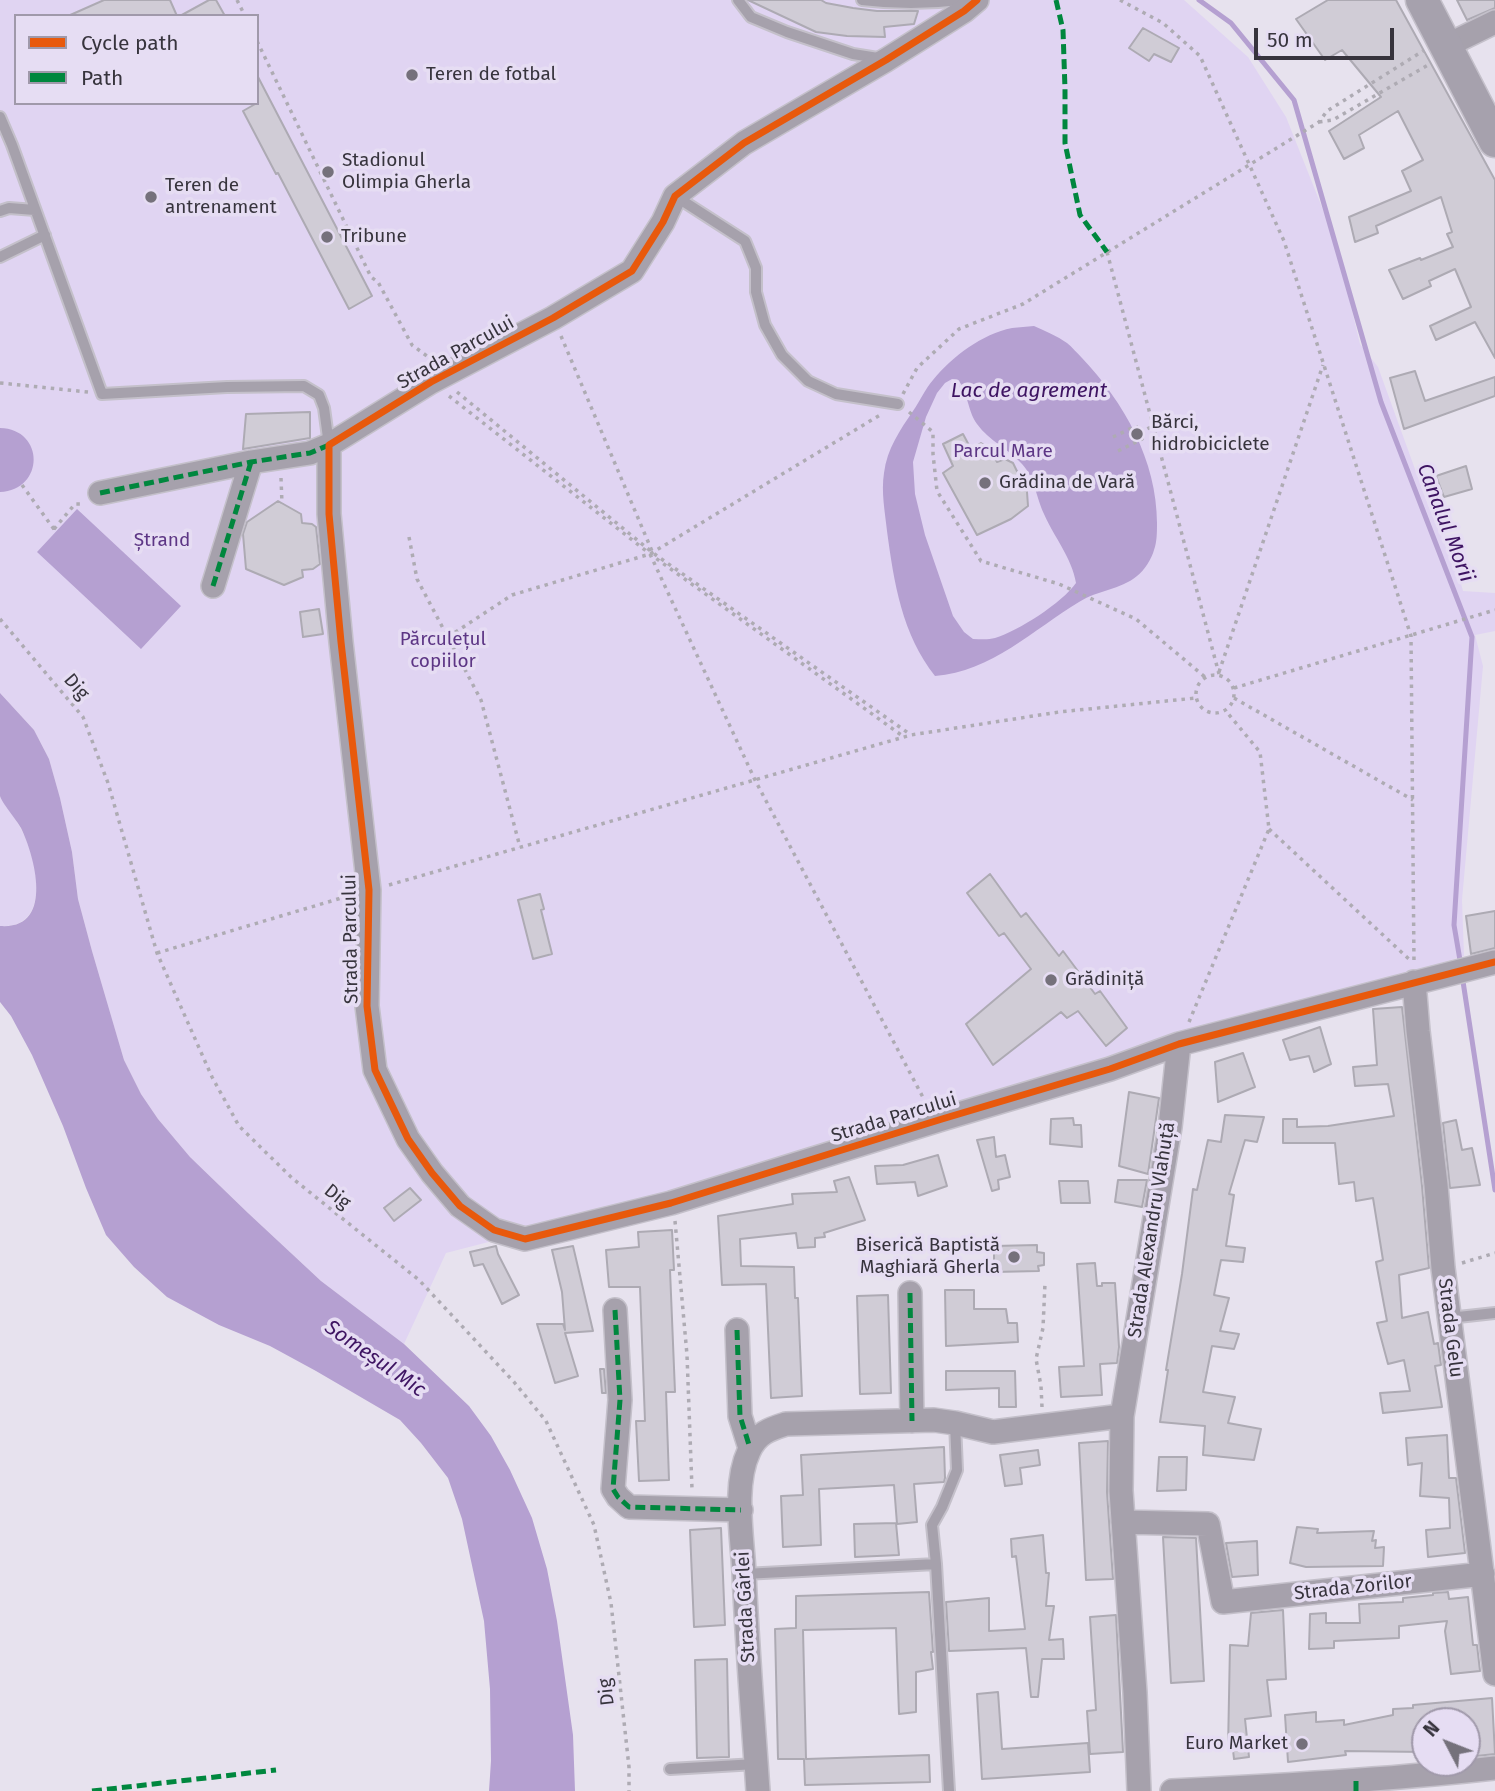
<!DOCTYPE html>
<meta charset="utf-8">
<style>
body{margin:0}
#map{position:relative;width:1495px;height:1791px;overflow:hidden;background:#e7e2ee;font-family:"Fira Sans",sans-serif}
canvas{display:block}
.legend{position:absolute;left:14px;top:14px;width:245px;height:91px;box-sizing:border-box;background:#e6ddf3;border:2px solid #a099aa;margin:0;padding:9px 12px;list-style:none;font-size:21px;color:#37343d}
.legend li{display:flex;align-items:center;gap:14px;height:35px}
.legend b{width:35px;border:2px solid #a099aa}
.north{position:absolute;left:1411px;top:1707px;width:70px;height:70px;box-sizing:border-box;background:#e6ddf3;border:2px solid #a099aa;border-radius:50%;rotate:312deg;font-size:19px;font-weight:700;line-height:28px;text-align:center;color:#37343d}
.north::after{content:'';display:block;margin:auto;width:24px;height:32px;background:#75717b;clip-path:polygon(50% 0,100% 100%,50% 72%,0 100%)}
.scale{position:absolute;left:1254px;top:28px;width:140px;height:32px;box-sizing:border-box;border:4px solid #37343d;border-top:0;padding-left:9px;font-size:21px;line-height:24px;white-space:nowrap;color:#37343d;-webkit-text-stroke:5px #e6ddf3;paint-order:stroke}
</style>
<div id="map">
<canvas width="1495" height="1791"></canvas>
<ul class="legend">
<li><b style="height:9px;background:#e8590c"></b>Cycle path</li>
<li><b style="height:9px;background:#00873e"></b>Path</li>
</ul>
<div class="north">N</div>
<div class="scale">50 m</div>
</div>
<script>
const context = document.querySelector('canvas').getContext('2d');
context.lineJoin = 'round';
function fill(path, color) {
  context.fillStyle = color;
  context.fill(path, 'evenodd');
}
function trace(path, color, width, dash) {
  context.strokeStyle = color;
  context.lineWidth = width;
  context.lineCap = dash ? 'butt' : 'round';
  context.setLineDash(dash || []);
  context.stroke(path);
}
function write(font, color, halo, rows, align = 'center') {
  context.font = font + ' "Fira Sans",sans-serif';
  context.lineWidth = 7;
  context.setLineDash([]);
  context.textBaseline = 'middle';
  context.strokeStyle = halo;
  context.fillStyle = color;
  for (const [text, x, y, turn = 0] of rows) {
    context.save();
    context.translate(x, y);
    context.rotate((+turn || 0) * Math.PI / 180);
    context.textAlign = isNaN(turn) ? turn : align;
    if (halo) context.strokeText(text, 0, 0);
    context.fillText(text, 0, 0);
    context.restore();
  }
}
const green = new Path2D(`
 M0,0H1184L1248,57L1286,117L1335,240L1360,344L1378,367L1428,505L1460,580L1463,591L1495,593V631L1475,635L1483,666L1462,900L1464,956L697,1188L446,1253L404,1344L321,1281L248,1213L190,1157L158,1119L141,1094L124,1060L92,951L78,899L72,852L60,798L49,759L34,730L0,693ZM16,16H257V103H16Z
 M0,797C12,813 24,831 30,850C40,880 44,929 0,926Z`);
const water = new Path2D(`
 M1034,326C1045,331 1057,336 1067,343C1072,347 1077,353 1082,358C1124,402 1157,461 1157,523C1157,532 1157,542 1154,550C1152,558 1144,571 1137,576C1120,590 1098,590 1079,602C1034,629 991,672 935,676C902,634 894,583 887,531C885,512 881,492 884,473C887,449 900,430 913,411C920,401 925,389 933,380C953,356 982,334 1012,328C1019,327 1027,327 1034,326ZM952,379L958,380C968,391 967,410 977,424C989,441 1009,449 1022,464C1035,478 1036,497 1044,514C1054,537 1072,558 1076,583C1062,603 1018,631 995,638C988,640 980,639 973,639L964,632L953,616L925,535L915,494L913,462L926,417L937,393L945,383Z
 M0,428C45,429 45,490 0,492Z
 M77,509L181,606L141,649L37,552Z
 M0,693L34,730L49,759L60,798L72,852L78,899L92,951L124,1060L141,1094L158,1119L190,1157L248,1213L321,1281L404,1344L469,1406L491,1436L510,1470L532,1518L547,1569L557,1621L573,1735L575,1791H489L491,1761L490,1689L484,1621L462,1519L448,1478L421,1443L400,1420L316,1371L270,1346L219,1325L167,1297L134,1267L106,1235L86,1188L63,1126L32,1055L11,1016L0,1002V926C55,930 35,857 21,828C16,819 2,803 0,796C0,788 0,777 0,769C0,744 0,718 0,693Z`);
const stream = new Path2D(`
 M1199,0L1231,23L1294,100L1381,402L1472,637L1454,925L1461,966
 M1462,975L1495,1190`);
const building = new Path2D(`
 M104,0H170L177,16H68Z
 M209,0H216L225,16H180Z
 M748,0H821L826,3L853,8L877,11H918L914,24L884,27L885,37L847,36L816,32Z
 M1328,0H1396L1495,180V358L1475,322L1436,340L1430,326L1471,307L1455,269L1429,281L1431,286L1403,299L1389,270L1420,258L1421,260L1453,247L1447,234L1452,232L1441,197L1376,226L1378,233L1355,242L1349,217L1411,191L1402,171L1423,160L1398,111L1359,135L1364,148L1344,159L1329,131L1381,97L1342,50L1325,60L1296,19Z
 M1457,0H1495V8L1467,20Z
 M1143,28L1179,48L1171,62L1154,54L1149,61L1129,48Z
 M257,75L372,296L349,309L278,173L276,174L243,111L257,103Z
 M1415,371L1425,401L1495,377V396L1404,429L1390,378Z
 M310,412V438L243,449L246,414Z
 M963,434L971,449L981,443L989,448L997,462L1005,459L1013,463L1027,492L1028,506L1011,519L977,535L943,473L953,466L943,444Z
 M1466,466L1472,489L1444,497L1436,476Z
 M278,501L301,514L302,523L312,524L316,527L320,564L313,569L302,570L303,577L284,585L246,569L243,534L247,522Z
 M319,609L323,634L303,637L300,612Z
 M990,874L1021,917L1026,913L1059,956L1063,951L1095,994L1100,991L1127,1028L1106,1046L1078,1011L1067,1018L1061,1012L993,1065L966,1024L1031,969L1004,933L999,936L967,893Z
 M540,894L544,909L541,910L552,954L533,959L518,900Z
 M1495,911V948L1471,954L1466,916Z
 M1402,1007L1422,1186L1429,1268L1399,1275L1402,1318L1428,1312L1434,1344L1438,1343L1441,1365L1435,1366L1442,1407L1383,1413L1380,1393L1410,1391L1404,1360L1388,1364L1377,1323L1387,1321L1376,1262L1383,1260L1373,1198L1356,1201L1354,1182L1339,1184L1335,1143H1283V1119H1297V1127L1328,1126L1394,1116L1388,1084L1355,1086L1353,1067L1377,1065L1373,1009Z
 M1320,1027L1331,1064L1314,1072L1309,1056L1290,1060L1283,1040Z
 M1243,1053L1255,1087L1218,1102L1215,1062Z
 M1129,1092L1159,1098L1148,1174L1119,1166Z
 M1225,1115L1264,1117L1257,1142L1245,1140L1229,1194L1234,1195L1226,1246L1245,1248L1243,1262L1221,1260L1214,1295L1229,1298L1220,1331L1239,1334L1234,1349L1212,1346L1203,1392L1235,1397L1228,1423L1261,1429L1254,1460L1203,1455L1205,1426L1160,1422L1168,1370H1166L1182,1274L1193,1189L1197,1190L1208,1140L1221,1142Z
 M1073,1118L1074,1125H1081L1082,1147L1050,1144L1051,1119Z
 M1456,1120L1462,1150L1472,1148L1480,1185L1450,1188L1443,1123Z
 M994,1137L996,1157L1005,1155L1010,1177L998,1180L999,1189L992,1191L977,1140Z
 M938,1155L947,1186L918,1196L915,1182L877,1184L875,1166L903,1165Z
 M849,1177L865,1220L824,1233L825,1237L815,1238V1247L798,1248L796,1233L740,1239L741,1266L794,1267L795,1298H798L802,1396L771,1398L766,1284L722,1285L718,1216L793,1204L792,1194L837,1192L834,1181Z
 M1118,1180H1147L1142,1207L1115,1202Z
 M1059,1181H1088L1090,1203H1061Z
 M410,1188L421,1200L394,1221L384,1208Z
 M672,1230L674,1270H670L675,1392H666L669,1480L639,1481L636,1421H645L640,1287H609L606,1250L639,1247L638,1232Z
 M1037,1245V1252L1044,1253V1265L1038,1266L1039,1271L994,1272V1246Z
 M496,1246L498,1254L519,1295L502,1304L483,1264L474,1266L470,1252Z
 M573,1246L593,1331L565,1333L578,1376L555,1383L537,1324H563L565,1330L562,1292L552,1250Z
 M1095,1263L1097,1286H1102V1283H1115L1119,1347L1117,1363L1100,1364L1102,1395L1061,1397L1059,1367L1084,1366L1077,1264Z
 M945,1290H974V1309H1006L1008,1323H1017L1018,1342L946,1346Z
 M888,1295L891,1393L860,1394L857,1296Z
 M600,1369H604L606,1393H602Z
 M946,1371H1015L1016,1407H999V1388L946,1390Z
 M1447,1435L1449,1478H1456L1465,1553L1428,1557L1426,1530L1450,1528L1449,1498L1420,1496L1422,1463L1408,1465L1406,1438Z
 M1108,1441L1107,1492L1113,1579L1086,1580L1079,1443Z
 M944,1447L945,1478L944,1482L914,1484L917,1522L897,1524L894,1485L819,1489L821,1545L783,1547L781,1496L803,1495L801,1455Z
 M1038,1450L1040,1465L1020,1468L1022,1484L1005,1486L1000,1455Z
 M1159,1457H1187L1186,1490L1157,1491Z
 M896,1523L899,1555L855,1557L854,1524Z
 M1297,1527L1318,1529L1317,1533L1374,1531L1372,1541L1376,1540L1375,1548L1384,1547L1383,1566L1306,1567L1290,1563Z
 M721,1528L725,1625L694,1627L690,1530Z
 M1043,1535L1046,1573H1049L1046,1606H1054L1049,1640L1063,1639L1064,1659H1042L1038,1697H1031L1026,1648L949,1651L946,1602L989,1598V1631L1025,1629L1016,1556L1012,1557L1011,1539Z
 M1163,1537L1196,1538L1204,1681L1171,1683Z
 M1257,1541L1258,1575L1232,1577L1226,1543Z
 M929,1592L933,1652H931L933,1669L916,1672V1712L899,1714L896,1628L803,1630L806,1759L929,1755L930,1782L805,1785L804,1759H778L775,1629L796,1628V1596Z
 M1448,1592L1449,1599L1468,1597L1473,1645H1477L1480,1671L1451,1674L1445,1631L1447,1621L1399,1626V1638L1334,1641V1648L1309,1649L1310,1614L1326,1613V1623H1360L1359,1604L1403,1602V1598L1433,1595V1593Z
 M1283,1610L1286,1679L1267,1680L1271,1716L1245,1719L1249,1757L1234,1759L1233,1750L1228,1749L1230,1645L1248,1646L1251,1613Z
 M1116,1615L1123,1752L1090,1754L1087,1711L1096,1710L1090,1617Z
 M727,1659L729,1757L697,1758L695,1660Z
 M998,1692L1002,1749L1088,1743L1090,1772L982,1779L977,1694Z
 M1492,1698L1495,1754L1467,1757V1721H1425V1752L1345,1751L1346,1755L1288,1762L1285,1715L1316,1712V1722L1344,1720V1725L1393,1715V1709L1413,1708V1705Z`);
const path = new Path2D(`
 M237,0L245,16
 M1120,0L1163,23L1200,56L1284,241L1411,636L1414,964
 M257,41L371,277L378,282L412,345L431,359
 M1319,122L1333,120L1428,65
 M1107,252L1219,674
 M561,336L652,551
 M0,383L88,392
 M457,392L653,553L911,735
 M903,394L917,368L959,329L1023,304L1319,122L1327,111L1423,51
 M449,396L650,554L904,737
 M909,412L933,432V454L937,491L981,561L1059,584L1136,619L1205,677
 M1113,437L1136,426L1139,433L1153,426
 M1118,451L1142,439L1139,433
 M281,478L282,504
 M22,485L56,532
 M54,529L75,504H84
 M409,537L417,579L481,700L520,847
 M650,554L755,780L926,1103
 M0,619L83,717L108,783L157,953L212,1077L239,1126L292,1178L419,1280L514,1382L546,1421L594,1525L611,1603L629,1767V1791
 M448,637L512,595L650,554L880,415
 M1219,672L1323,365
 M1196 694a19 19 0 1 1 38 0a19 19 0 1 1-38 0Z
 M1234,688L1495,610
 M1234,698L1413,800
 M1269,829L1411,961
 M389,885L911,735L1059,712L1196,698
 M157,953L348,896
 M1189,1022L1269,829L1260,752L1225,710
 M675,1221L687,1355L692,1489
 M1462,1263L1495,1253
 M1042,1407L1041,1386L1036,1359L1043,1328L1045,1283`);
const lane = new Path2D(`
 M738,0L751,17L787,32L853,54L884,59
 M862,0C895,4 927,4 960,0
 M0,117L12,145L102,394L227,387L304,386L319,395L324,408L329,445
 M675,196L745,241L756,268V292L765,325L782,355L808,381L836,394L898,404
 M0,211L9,208L35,210
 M0,257L45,235
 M1449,1318L1495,1313
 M744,1574L936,1564
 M670,1769L756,1764
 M949,1791L936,1564L932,1525L942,1507L957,1470L955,1423`);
const street = new Path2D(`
 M1446,46L1495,22
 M329,445V514L341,642L369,890L367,1006L375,1070L408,1139L432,1173L460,1206L494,1230L525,1239L671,1203L942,1119L1110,1069L1179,1044L1495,962
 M100,493L251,462L310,453L329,445L431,382L553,318L632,271L663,222L675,196L744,143L886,60L964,11L977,0
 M213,586L251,462
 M1414,982L1418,1031L1436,1185L1443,1268L1495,1674
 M910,1293L912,1421
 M615,1310L620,1400L613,1489L618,1497L629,1507L741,1510
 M737,1330L740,1416L750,1448
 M1123,1522L1208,1524L1223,1602L1483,1574
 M758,1791C753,1718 747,1645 744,1572C742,1535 733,1485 749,1451C757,1433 770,1429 786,1424L934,1420L955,1423L993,1432L1122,1416
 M1139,1791L1135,1693L1121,1491L1122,1416L1170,1127L1179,1044
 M1172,1791C1280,1786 1388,1780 1495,1768`);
const secondary = new Path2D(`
 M1422,0L1495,141`);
const quiet = new Path2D(`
 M1056,0L1063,30L1065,89V143L1080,215L1107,252
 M100,493L251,462L310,453L329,445
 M213,586L251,462
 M910,1293L912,1421
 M615,1310L620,1400L613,1489L618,1497L629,1507L741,1510
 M737,1330L740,1416L750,1448
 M1356,1781V1791
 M92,1791L276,1770`);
const cycleway = new Path2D(`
 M977,0L964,11L886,60L744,143L675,196L663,222L632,271L553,318L431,382L329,445V514L341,642L369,890L367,1006L375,1070L408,1139L432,1173L460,1206L494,1230L525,1239L671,1203L942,1119L1110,1069L1179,1044L1495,962`);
const markers = [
 [412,75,7,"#75717b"],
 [328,172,7,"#75717b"],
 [151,197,7,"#75717b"],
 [327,237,7,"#75717b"],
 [1137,434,7,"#75717b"],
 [985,483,7,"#75717b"],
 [1051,980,7,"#75717b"],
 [1014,1257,7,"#75717b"],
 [1302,1744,7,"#75717b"]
];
const poiNames = [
 ["Teren de fotbal",426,75],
 ["Stadionul",342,161],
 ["Olimpia Gherla",342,183],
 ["Teren de",165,186],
 ["antrenament",165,208],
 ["Tribune",341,237],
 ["Bărci,",1151,423],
 ["hidrobiciclete",1151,445],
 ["Grădina de Vară",999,483],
 ["Grădiniță",1065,980],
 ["Biserică Baptistă",1000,1246,"right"],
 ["Maghiară Gherla",1000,1268,"right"],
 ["Euro Market",1288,1744,"right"]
];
const streetNames = [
 ["Strada Parcului",456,353,-29],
 ["Dig",76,687,50],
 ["Strada Parcului",351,939,-91],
 ["Strada Parcului",894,1118,-17],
 ["Dig",337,1197,39],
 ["Strada Alexandru Vlahuță",1152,1230,-81],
 ["Strada Gelu",1450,1328,83],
 ["Strada Zorilor",1353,1588,-6],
 ["Strada Gârlei",746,1607,-93],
 ["Dig",607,1692,-96]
];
const parkNames = [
 ["Parcul Mare",1003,452],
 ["Ștrand",162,541],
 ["Părculețul",443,640],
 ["copiilor",443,662]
];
const waterNames = [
 ["Lac de agrement",1029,391],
 ["Canalul Morii",1445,523,69],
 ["Someșul Mic",375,1359,35]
];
fill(green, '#e0d4f2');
fill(water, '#b5a0d1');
trace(stream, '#b5a0d1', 5);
fill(building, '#d0ccd6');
trace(building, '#adaab3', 2);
trace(lane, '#c4c0ca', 14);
trace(street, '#c4c0ca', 26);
trace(secondary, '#c4c0ca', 35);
trace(path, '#aeabb3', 3.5, [3.5, 5]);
trace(lane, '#a6a1ac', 10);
trace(street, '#a6a1ac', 23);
trace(secondary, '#a6a1ad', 32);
trace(quiet, '#00873e', 5, [10, 5]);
trace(cycleway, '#e8590c', 7);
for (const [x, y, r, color] of markers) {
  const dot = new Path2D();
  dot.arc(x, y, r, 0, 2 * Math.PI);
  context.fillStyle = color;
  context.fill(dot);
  trace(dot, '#e6ddf3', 2.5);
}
write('19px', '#37343d', '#e6ddf3', poiNames, 'left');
write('19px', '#37343d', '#e6ddf3', streetNames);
write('19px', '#5d3685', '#e6ddf3', parkNames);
write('italic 21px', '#3e1462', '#e6ddf3', waterNames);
</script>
